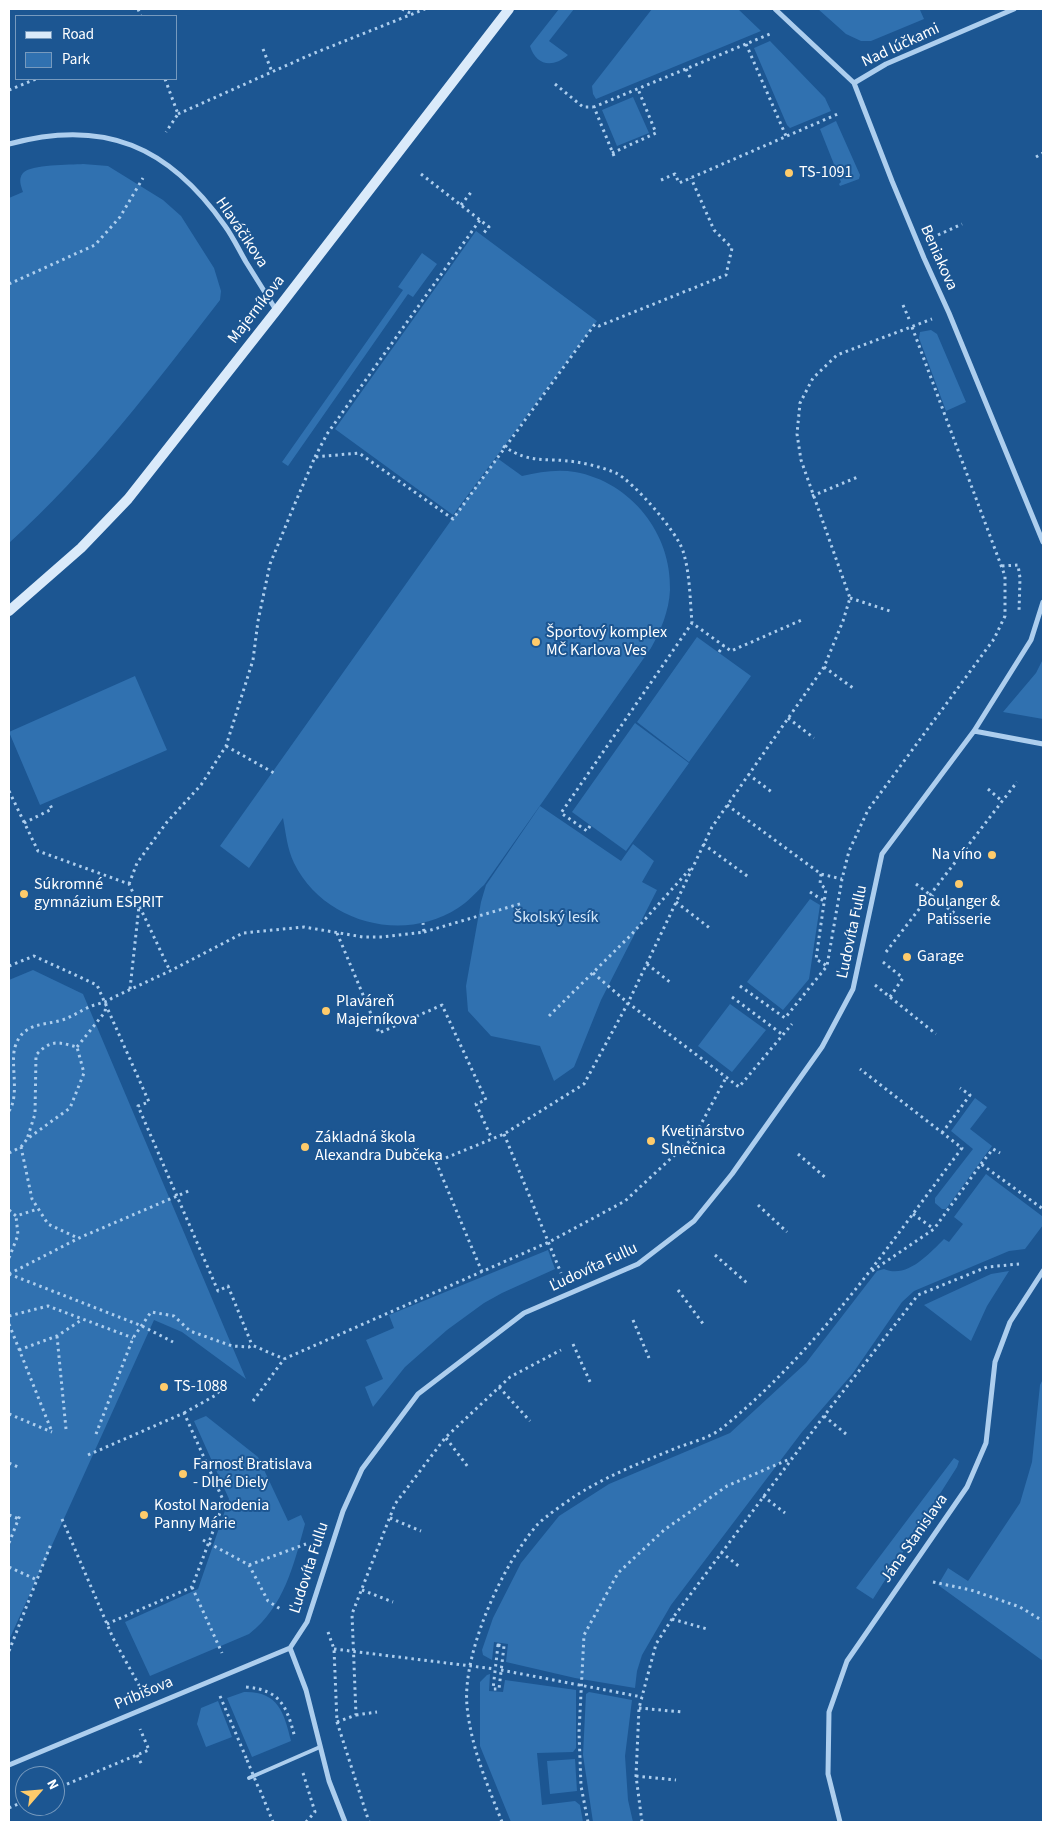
<!DOCTYPE html>
<meta charset="utf-8">
<style>
body{margin:0}
#map{position:relative;width:1052px;height:1831px;overflow:hidden;background:#1c5692;font-family:"Source Sans 3",sans-serif}
canvas{display:block}
.frame{position:absolute;inset:0;border:10px solid #fff;pointer-events:none}
.legend{position:absolute;left:15px;top:15px;width:162px;height:65px;box-sizing:border-box;background:#1c5692;border:1px solid #779abe;margin:0;padding:6px 9px;list-style:none;font-size:15px;color:#fff}
.legend li{display:flex;align-items:center;gap:10px;height:25px}
.legend b{width:25px;border:1px solid #779abe}
.north{position:absolute;left:15px;top:1766px;width:50px;height:50px;box-sizing:border-box;background:#1c5692;border:1px solid #779abe;border-radius:50%;rotate:63deg;font-size:14px;font-weight:700;line-height:20px;text-align:center;color:#fff}
.north::after{content:'';display:block;margin:auto;width:18px;height:22px;background:#fecb6b;clip-path:polygon(50% 0,100% 100%,50% 72%,0 100%)}
</style>
<div id="map">
<canvas width="1052" height="1831"></canvas>
<div class="frame"></div>
<ul class="legend">
<li><b style="height:6px;background:#daeafa"></b>Road</li>
<li><b style="height:14px;background:#3071b0"></b>Park</li>
</ul>
<div class="north">N</div>
</div>
<script>
const context = document.querySelector('canvas').getContext('2d');
context.lineJoin = 'round';
function fill(path, color) {
  context.fillStyle = color;
  context.fill(path, 'evenodd');
}
function trace(path, color, width, dash) {
  context.strokeStyle = color;
  context.lineWidth = width;
  context.lineCap = dash ? 'butt' : 'round';
  context.setLineDash(dash || []);
  context.stroke(path);
}
function write(font, color, halo, rows, align = 'center') {
  context.font = font + ' "Source Sans 3",sans-serif';
  context.lineWidth = 4;
  context.setLineDash([]);
  context.textBaseline = 'middle';
  context.strokeStyle = halo;
  context.fillStyle = color;
  for (const [text, x, y, turn = 0] of rows) {
    context.save();
    context.translate(x, y);
    context.rotate((+turn || 0) * Math.PI / 180);
    context.textAlign = isNaN(turn) ? turn : align;
    if (halo) context.strokeText(text, 0, 0);
    context.fillText(text, 0, 0);
    context.restore();
  }
}
const green = new Path2D(`
 M559,9H574L549,41L568,55C553,68 536,66 530,46Z
 M652,9H738L761,31L596,99L593,94L592,86Z
 M818,9H922L920,10L924,19L871,41H861L846,34Z
 M770,41L825,98L831,111L790,128L787,125L754,48Z
 M633,97L649,133L617,146L602,110Z
 M836,121L860,175L859,179L840,186L839,184L841,182L820,129Z
 M83,164L108,166L163,200L181,216L214,268L221,291L220,300C154,385 89,471 9,543V198L23,192C21,186 18,179 23,173C31,164 70,165 83,164Z
 M476,231L597,321L453,515L335,429Z
 M422,253L437,264L413,297L408,294L288,466L282,462L403,290L398,287Z
 M931,330L937,334L966,402L946,411L919,338L920,332Z
 M497,458L522,476C540,472 557,469 575,472C631,482 672,534 670,590C669,611 661,630 651,648L484,885C475,893 468,902 458,908C402,944 323,922 294,863C287,848 286,834 283,818L249,868L220,846L457,512Z
 M697,637L751,676L689,762L637,722Z
 M1043,659V719L1003,712L1036,673Z
 M135,676L167,750L40,805L9,732Z
 M635,723L689,763L626,851L572,812Z
 M540,806L621,861L633,844L654,861L642,882L657,890L601,1000L574,1067L554,1081L540,1046L491,1036L468,1011L466,986L481,902L486,885Z
 M810,899L820,905L809,979L783,1010L747,982Z
 M33,970L83,994L246,1379L182,1332L154,1320L9,1640V980Z
 M730,1004L766,1030L732,1072L698,1046Z
 M975,1098L987,1107L970,1129L992,1146L946,1209H942L935,1203V1198L973,1149L951,1131Z
 M986,1174L1042,1216L1043,1225L1025,1249L1009,1251L914,1291L902,1302L853,1373L802,1432L671,1605L642,1655L637,1671L635,1688L575,1678L506,1662L508,1644L494,1642L492,1660L483,1655L482,1650L493,1618L521,1563L559,1516L609,1484L730,1433L806,1363L877,1271L884,1269C907,1279 929,1254 944,1239L949,1242L963,1224L954,1217Z
 M548,1250L555,1269L502,1293L484,1303L447,1330L405,1367L373,1407L365,1387L383,1379L366,1340L394,1328L389,1315Z
 M1009,1271L987,1306L971,1341L924,1305L991,1274Z
 M1043,1379V1661L938,1585L948,1568L968,1581L1020,1503L1032,1462L1040,1385Z
 M206,1416L258,1457L288,1521L301,1515L305,1524C294,1564 284,1607 249,1634L150,1676L125,1622L198,1589L229,1499L194,1421Z
 M954,1458L959,1461L957,1467L873,1599L856,1588Z
 M490,1674L489,1691L503,1692L505,1680L576,1690V1748L573,1752L537,1753L542,1805L575,1801L580,1805L583,1822H511L480,1746V1682L487,1675Z
 M244,1692C278,1691 284,1712 291,1741L252,1757L227,1698Z
 M589,1692L632,1700L625,1756L628,1800L633,1822H593L583,1755L586,1694Z
 M218,1701L232,1737L206,1747L197,1724L201,1708Z
 M575,1759L577,1791L550,1794L547,1761Z`);
const path = new Path2D(`
 M138,9L141,16
 M402,9L412,14
 M746,44L786,136
 M263,49L272,72
 M686,69L691,79
 M165,79L178,114L166,132
 M555,84L583,107H594
 M9,90L36,79
 M178,114L312,54L425,9
 M612,153L656,133L638,89
 M614,156L594,107L770,34
 M1036,157L1043,153
 M421,174L489,227L482,235
 M661,180L675,174L679,183L840,113
 M461,205L472,191
 M938,235L962,224
 M9,284L95,245L120,217L143,178
 M903,305L909,319
 M503,446C532,465 545,457 576,462C589,464 604,468 616,473C634,482 677,532 683,551C690,573 690,600 692,623
 M315,457L327,434L480,220
 M812,496L860,476
 M1002,566L1018,565L1020,578L1019,612
 M850,598L893,612
 M719,652L724,645
 M824,667L853,688
 M788,718L814,738
 M226,746L274,773
 M748,774L773,793
 M988,789L1002,801
 M9,791L38,851L129,884L170,971
 M727,805L821,874L842,879
 M24,823L52,809L49,802
 M590,826L587,831L561,813L692,623L731,651L804,619
 M703,844L750,878
 M821,874L820,884L826,889L816,959L827,966
 M129,884L137,863L167,822L201,785L226,746L253,660L258,621L270,564L296,501L315,457L359,453L453,519L595,324L599,326L726,275L732,248L714,230L691,178
 M916,884L957,915
 M810,892L824,901
 M676,902L711,929
 M424,932L523,903
 M337,933L379,1033L442,1005L486,1100L476,1104L492,1139
 M886,952L1017,782
 M883,962L903,978
 M647,964L671,983
 M9,966L34,956L97,985L149,1102L138,1106L218,1291L228,1286L252,1345
 M593,973L628,1003L739,1087L792,1024
 M875,985L936,1034
 M740,986L785,1018L827,966L842,879L849,851L868,810L994,639L1005,616V576L912,327
 M130,989L139,906
 M732,997L783,1035
 M890,997L903,978L905,980
 M549,1016L631,935L690,869
 M77,1047L105,1012L106,1003
 M9,1111C20,1095 10,1064 15,1047C23,1022 43,1026 62,1020C75,1016 85,1007 98,1004C104,1002 107,1002 112,998L170,971L243,933L304,927L363,937H382L424,932L423,923
 M942,1133L970,1095L960,1088
 M504,1134L561,1273
 M21,1147L27,1139L70,1108L84,1073L77,1047C58,1042 51,1039 36,1055L35,1114L27,1139
 M9,1153L21,1147L32,1199L48,1224L78,1238
 M798,1154L827,1179
 M981,1164L993,1149L1000,1153
 M758,1205L787,1232
 M9,1210L16,1216L38,1209
 M913,1214L934,1229
 M715,1255L747,1283
 M9,1258L18,1235L16,1216
 M872,1271L934,1229L981,1164L1043,1209
 M482,1272L436,1162L504,1134L584,1084L628,1003L712,827L824,667L843,621L850,598L801,460L797,434L800,403L813,378L837,355L932,319
 M9,1274L79,1238L191,1190
 M9,1274L142,1326L173,1342
 M678,1290L704,1325
 M9,1316L48,1306L133,1338
 M633,1320L649,1358
 M9,1324L52,1432
 M57,1336L66,1429
 M573,1344L591,1384
 M19,1350L57,1336L83,1319
 M499,1387L530,1421
 M253,1401L284,1359L549,1242L625,1201L694,1137L727,1076
 M184,1413L216,1395L227,1381
 M9,1414L52,1432
 M824,1416L846,1434
 M96,1434L133,1338L151,1312L174,1316L190,1331L232,1346L249,1347L252,1345L284,1359
 M446,1438L468,1467
 M88,1455L184,1413L224,1502L192,1587L107,1624
 M9,1463L20,1468
 M763,1496L785,1513
 M9,1515L19,1519
 M390,1518L421,1531
 M62,1519L113,1638L140,1687
 M203,1540L249,1565L268,1601L282,1610
 M9,1543L20,1515
 M721,1552L741,1568
 M249,1565L306,1544
 M9,1567L37,1580
 M933,1582L971,1590L1020,1607L1043,1621
 M192,1587L222,1653
 M362,1590L393,1602
 M672,1619L707,1629
 M328,1632L334,1649L337,1722L369,1822
 M498,1645L504,1646L499,1689H493Z
 M334,1649L495,1669
 M9,1651L51,1544
 M501,1670L642,1697
 M246,1687C281,1690 287,1707 295,1738
 M220,1696L247,1760
 M639,1708L682,1712
 M356,1715L377,1712
 M337,1722L356,1715L352,1614L395,1504L445,1438L510,1377L561,1350
 M137,1755L142,1765
 M303,1773L315,1812L306,1822
 M636,1776L676,1780
 M55,1789L149,1750L140,1729
 M260,1790L273,1822
 M9,1808L25,1801
 M502,1822C487,1784 471,1747 467,1706C462,1653 503,1563 538,1524C546,1516 574,1496 585,1490C614,1473 645,1461 676,1448C690,1443 709,1438 721,1429C818,1351 888,1246 962,1148L860,1069
 M588,1822L581,1786L579,1732L584,1635L618,1573L664,1530L727,1486L792,1458
 M642,1822L636,1776L639,1708L656,1644L672,1619L824,1416L918,1295L987,1267L1019,1264`);
const lane = new Path2D(`
 M249,1778L320,1747`);
const street = new Path2D(`
 M775,9L854,83L892,181L924,258L949,313L1043,542
 M854,83L886,64L1014,9
 M9,144C104,118 169,146 225,226C233,237 239,250 246,262C256,278 266,294 276,310
 M974,731L1043,744
 M9,1765L290,1648
 M345,1822L329,1781L306,1690L290,1648L307,1622L343,1511L362,1469L418,1394L524,1313L638,1264L694,1221L732,1174L822,1047L853,989L882,854L974,731L1031,640L1043,602
 M840,1822L828,1774L829,1712L847,1661L967,1487L986,1443L995,1362L1010,1322L1043,1271`);
const secondary = new Path2D(`
 M9,611L81,548L128,499L276,311L509,9`);
const pathBridge = new Path2D(`
 M247,1760L259,1789`);
const markers = [
 [789,173,5,"#fecb6b"],
 [536,642,5,"#fecb6b"],
 [992,855,5,"#fecb6b"],
 [959,884,5,"#fecb6b"],
 [24,894,5,"#fecb6b"],
 [907,957,5,"#fecb6b"],
 [326,1011,5,"#fecb6b"],
 [651,1141,5,"#fecb6b"],
 [305,1147,5,"#fecb6b"],
 [164,1387,5,"#fecb6b"],
 [183,1474,5,"#fecb6b"],
 [144,1515,5,"#fecb6b"]
];
const streetNames = [
 ["Nad lúčkami",901,46,-25],
 ["Hlaváčikova",241,233,56],
 ["Beniakova",938,258,66],
 ["Majerníkova",257,310,-52],
 ["Ľudovíta Fullu",853,932,-78],
 ["Ľudovíta Fullu",594,1268,-25],
 ["Jána Stanislava",915,1539,-55],
 ["Ľudovíta Fullu",310,1568,-72],
 ["Pribišova",144,1694,-23]
];
const poiNames = [
 ["TS-1091",799,173],
 ["Športový komplex",546,633],
 ["MČ Karlova Ves",546,651],
 ["Na víno",982,855,"right"],
 ["Súkromné",34,885],
 ["gymnázium ESPRIT",34,903],
 ["Boulanger &",959,902,"center"],
 ["Patisserie",959,920,"center"],
 ["Garage",917,957],
 ["Plaváreň",336,1002],
 ["Majerníkova",336,1020],
 ["Kvetinárstvo",661,1132],
 ["Slnečnica",661,1150],
 ["Základná škola",315,1138],
 ["Alexandra Dubčeka",315,1156],
 ["TS-1088",174,1387],
 ["Farnosť Bratislava",193,1465],
 ["- Dlhé Diely",193,1483],
 ["Kostol Narodenia",154,1506],
 ["Panny Márie",154,1524]
];
const parkNames = [
 ["Školský lesík",556,918]
];
fill(green, '#3071b0');
trace(path, '#adceee', 3, [2.5, 4]);
trace(lane, '#adceee', 4);
trace(street, '#adceee', 5);
trace(secondary, '#daeafa', 10);
trace(pathBridge, '#adceee', 3, [2.5, 4]);
for (const [x, y, r, color] of markers) {
  const dot = new Path2D();
  dot.arc(x, y, r, 0, 2 * Math.PI);
  context.fillStyle = color;
  context.fill(dot);
  trace(dot, '#1c5692', 2);
}
write('16px', '#fff', '#1c5692', streetNames);
write('16px', '#fff', '#1c5692', poiNames, 'left');
write('16px', '#d3e7fa', '#1c5692', parkNames);
</script>
